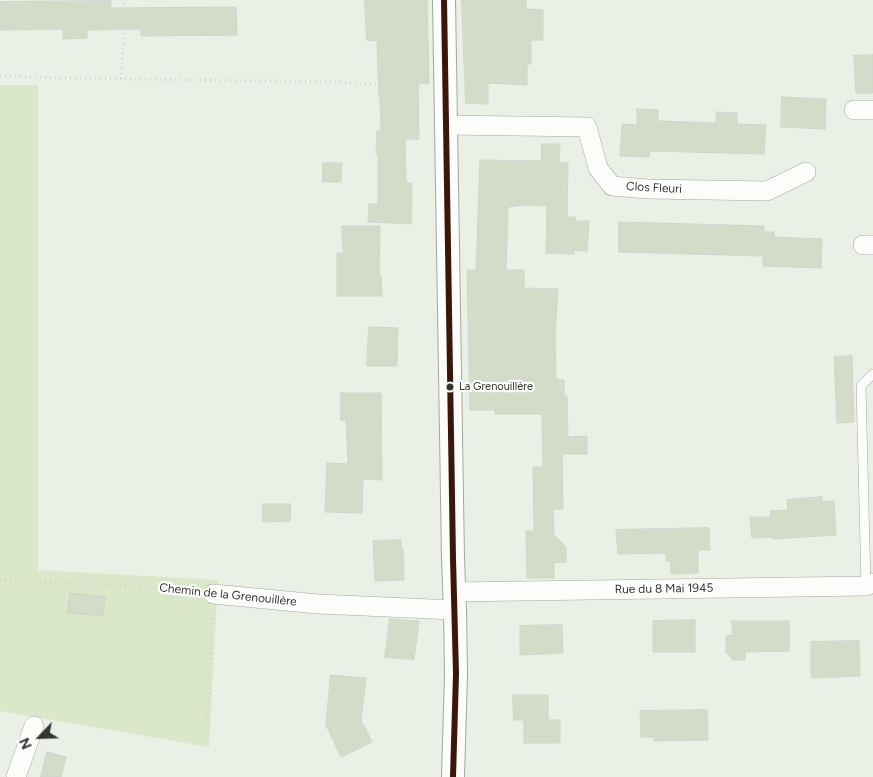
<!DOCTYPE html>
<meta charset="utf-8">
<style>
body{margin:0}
#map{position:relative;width:873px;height:777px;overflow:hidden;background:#ebf0e6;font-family:Figtree,sans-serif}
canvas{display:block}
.north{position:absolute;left:15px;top:712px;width:50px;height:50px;-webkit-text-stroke:4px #fff;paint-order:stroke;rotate:246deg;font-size:14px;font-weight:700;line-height:20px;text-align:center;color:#33362f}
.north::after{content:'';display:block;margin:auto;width:18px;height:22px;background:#33362f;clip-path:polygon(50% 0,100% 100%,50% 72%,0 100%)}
</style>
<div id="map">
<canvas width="873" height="777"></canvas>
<div class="north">N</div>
</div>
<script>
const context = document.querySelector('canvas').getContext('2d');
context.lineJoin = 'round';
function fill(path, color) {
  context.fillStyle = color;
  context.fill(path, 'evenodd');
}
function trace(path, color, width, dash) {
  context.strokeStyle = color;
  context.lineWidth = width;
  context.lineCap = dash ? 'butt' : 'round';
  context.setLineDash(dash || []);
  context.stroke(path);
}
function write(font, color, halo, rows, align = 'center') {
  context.font = font + ' Figtree,sans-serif';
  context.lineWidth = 4.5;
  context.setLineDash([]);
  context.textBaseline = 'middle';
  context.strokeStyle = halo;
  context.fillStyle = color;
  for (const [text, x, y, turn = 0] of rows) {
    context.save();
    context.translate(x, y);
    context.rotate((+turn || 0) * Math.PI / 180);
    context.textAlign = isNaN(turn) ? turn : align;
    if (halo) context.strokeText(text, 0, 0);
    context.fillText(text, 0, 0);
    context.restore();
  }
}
const green = new Path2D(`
 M0,85H38V570L218,580L209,747L0,711Z`);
const building = new Path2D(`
 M365,0H427L429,84L418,83L419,139H405L406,183H412L411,224L368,222L369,204H378V154H376L377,131H381L380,97H379L377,41L367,40Z
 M462,0H526V9L543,10V40H531V64H527V85L488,83V104L466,103Z
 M111,1V8L236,7L237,35L141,36V29L87,30V38L63,39V29L0,30V2Z
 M873,55V93H856L854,56Z
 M782,97L826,99L825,129L781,127Z
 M637,109L658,110V121L716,123V112L737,113V124L766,125L764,154L650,151L649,157L620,156L622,124L637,125Z
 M542,144H560L559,162L568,163L567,217H575V221H589L587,251L574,250V254L546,253L547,206L524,205L508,207L506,270H524V288L558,289L555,335L556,380H564V396H567L568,437L587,436V454H562L563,509H553L554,535L566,547V562L554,563V578H527L526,531H534L533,467H543L542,414H495V410H470L467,270H476L480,160L541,161Z
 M323,163H342L341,182H323Z
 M619,222L764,226V232H774V237L822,239L821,268L763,266V256L619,252Z
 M342,226H380L379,275H381L382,296H337V253H343Z
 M369,327L398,328L397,366H367Z
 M852,356L854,422L837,423L834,357Z
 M341,393H381L382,480L363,479L362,513L325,512L327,463L348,464L346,420H341Z
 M822,497V502L834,501L836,535L772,539V537L752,538L750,517H771L770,511L788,510L787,500Z
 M263,504H291L290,521L263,522Z
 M709,528L710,550H698V573L671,574L670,561H666V553L618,554L616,530Z
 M401,540V549H403L404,580L375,581L373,541Z
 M70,593L105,597L103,616L68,613Z
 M390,619L419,621L414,660L385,657Z
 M695,620V652H653V621Z
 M732,621H789V651L745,652V660H733L726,652V636L733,635Z
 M562,625L563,653L520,655V626Z
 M859,641L860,676L811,678V642Z
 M331,675L366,678L361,720L372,742L341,757L326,725Z
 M513,695H548V720H560V743H524V720H514Z
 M707,710L708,740L654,741V737H641L640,711Z
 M47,752L66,757L61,777H41Z`);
const path = new Path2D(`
 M0,76L68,78L337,82L424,87
 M121,79L125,23L124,0
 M0,580L148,587L194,592
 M207,729L212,614`);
const service = new Path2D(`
 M866,586L861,386L873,374`);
const minor = new Path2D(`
 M854,110H873
 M446,125L587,127L598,168L612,186L648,189L767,191L806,172
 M863,245H873
 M454,592L866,586L873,583
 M213,594L318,604L455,610
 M16,777L34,726`);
const tertiary = new Path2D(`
 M444,0L453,558L455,610L456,674L453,777`);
const bus1 = new Path2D(`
 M444,0L453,558L456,674L453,777`);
const markers = [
 [450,387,4.5,"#33362f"]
];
const busNames = [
 ["La Grenouillère",459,387]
];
const streetNames = [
 ["Clos Fleuri",654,188,3],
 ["Rue du 8 Mai 1945",664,589,-1],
 ["Chemin de la Grenouillère",228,595,6]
];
fill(green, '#dae7c9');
fill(building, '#d4dcc9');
trace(building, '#d0d3cc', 1);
trace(service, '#a4a7a0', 10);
trace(minor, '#a4a7a0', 20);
trace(tertiary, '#a4a7a0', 24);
trace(path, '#d4d5d2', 3, [1, 4]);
trace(service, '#fcfdfb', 9);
trace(minor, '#fcfdfb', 19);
trace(tertiary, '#fcfdfb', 22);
trace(bus1, '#3b170b', 6);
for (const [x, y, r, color] of markers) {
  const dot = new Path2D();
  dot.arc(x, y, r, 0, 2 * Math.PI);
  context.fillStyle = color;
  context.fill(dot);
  trace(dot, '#fff', 2);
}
write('11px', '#33362f', '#fff', busNames, 'left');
write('12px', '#33362f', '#fff', streetNames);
</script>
